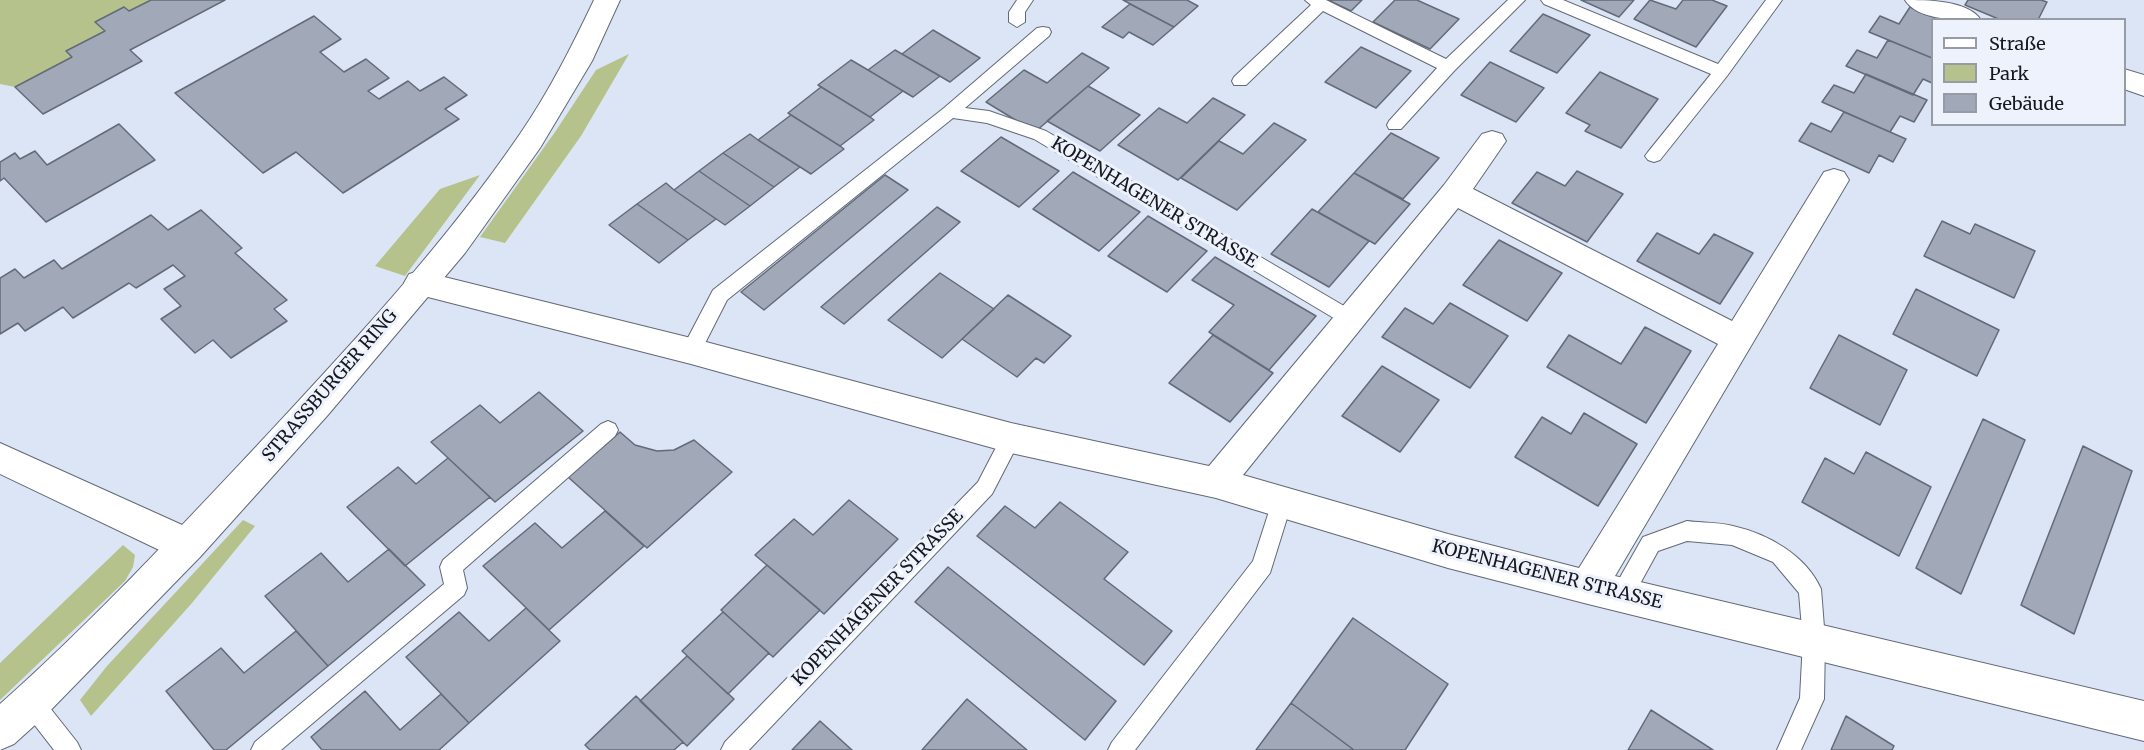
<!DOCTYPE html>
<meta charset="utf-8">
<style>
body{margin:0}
#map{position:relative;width:2144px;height:750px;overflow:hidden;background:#dce5f5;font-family:Merriweather,serif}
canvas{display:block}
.legend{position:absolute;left:1931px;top:18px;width:195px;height:108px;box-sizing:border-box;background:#edf2fc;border:2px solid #979ba3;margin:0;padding:8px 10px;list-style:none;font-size:18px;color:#15181e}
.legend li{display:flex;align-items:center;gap:12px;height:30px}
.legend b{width:30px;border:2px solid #979ba3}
</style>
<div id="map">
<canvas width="2144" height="750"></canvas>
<ul class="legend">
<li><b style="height:8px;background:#fff"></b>Straße</li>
<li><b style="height:16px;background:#b5c28b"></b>Park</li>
<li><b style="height:16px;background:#a1a9b9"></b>Gebäude</li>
</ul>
</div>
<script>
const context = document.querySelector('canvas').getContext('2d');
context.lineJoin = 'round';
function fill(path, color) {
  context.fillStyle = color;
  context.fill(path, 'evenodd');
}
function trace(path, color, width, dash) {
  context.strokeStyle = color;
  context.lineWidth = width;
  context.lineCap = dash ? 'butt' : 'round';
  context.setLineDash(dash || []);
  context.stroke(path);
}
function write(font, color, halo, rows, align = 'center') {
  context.font = font + ' Merriweather,serif';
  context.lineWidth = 6;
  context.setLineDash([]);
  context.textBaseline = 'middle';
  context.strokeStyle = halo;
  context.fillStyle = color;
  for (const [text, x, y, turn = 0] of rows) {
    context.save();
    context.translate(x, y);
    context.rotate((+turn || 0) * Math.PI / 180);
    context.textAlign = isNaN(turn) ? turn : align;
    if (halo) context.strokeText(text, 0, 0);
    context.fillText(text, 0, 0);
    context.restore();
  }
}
const green = new Path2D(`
 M0,0H151L129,11L124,7L95,22L105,31L67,51L72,57L15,87L0,84Z
 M629,54L581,136L505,243L480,237L555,132L596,70Z
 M480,175L405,276L375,266L440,189Z
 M243,520L255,526L192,603L91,716L80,700L107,666Z
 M123,545L135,555L133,567L125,581L0,700V663Z`);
const building = new Path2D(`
 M151,0H225L130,50L142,61L43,114L15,87L72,57L66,51L105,31L95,22L124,7L129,11Z
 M1123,0H1187L1198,6L1174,27Z
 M1328,0H1362L1351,11Z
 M1395,0H1417L1459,19L1430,49L1373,22Z
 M1581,0H1634L1619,17Z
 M1650,0L1676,9L1683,0H1712L1727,6L1696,47L1634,19Z
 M1968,0H2041L2047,2L2038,20H2001L1965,5Z
 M1130,4L1174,27L1153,45L1129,32L1123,38L1102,27Z
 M1910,7L1942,20H1932V58L1869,32L1880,16L1899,24Z
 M1543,14L1590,35L1557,73L1510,51Z
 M314,16L341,39L320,52L344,72L366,59L389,78L368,91L379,99L408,81L420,91L444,77L467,95L445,109L459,119L343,193L296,152L263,173L175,93Z
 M933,30L980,58L950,82L902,54Z
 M1888,40L1932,58V83L1923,79L1913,95L1846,66L1857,50L1877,58Z
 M1361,47L1411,71L1376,108L1325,82Z
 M895,50L902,54L940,76L913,97L868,70Z
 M1082,53L1109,68L1035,132L986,102L1024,70L1047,83Z
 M851,60L868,70L903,91L870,117L818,85Z
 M1490,62L1544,88L1516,122L1461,95Z
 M1600,72L1658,99L1621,148L1585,131L1590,125L1566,113Z
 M1866,74L1927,100L1914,122L1900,116L1890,132L1822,102L1834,85L1854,93Z
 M1088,86L1140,115L1100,151L1047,121Z
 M821,87L870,117L874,120L840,146L788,113Z
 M1213,98L1245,115L1178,180L1118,145L1159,108L1187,123Z
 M1844,112L1906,139L1893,162L1879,155L1869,173L1799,141L1811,123L1831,132Z
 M791,115L840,146L844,149L811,174L758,140Z
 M1274,123L1306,140L1237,210L1181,178L1219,141L1243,154Z
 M119,124L155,160L46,222L4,178L0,181V162L15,153L20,159L35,151L47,165Z
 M1391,133L1439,158L1403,199L1354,173Z
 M750,134L758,140L800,167L774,187L723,153Z
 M1001,137L1059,171L1019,207L961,171Z
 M723,153L774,187L750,206L699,171Z
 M699,171L750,206L725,225L674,190Z
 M1577,171L1623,194L1587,242L1512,203L1537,172L1565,186Z
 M1073,172L1140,212L1099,251L1033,209Z
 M1354,173L1410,204L1375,244L1318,212Z
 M885,175L908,190L764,310L741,292Z
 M666,183L674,190L716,219L688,240L637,204Z
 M637,204L688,240L659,263L609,225Z
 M937,207L960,222L844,324L821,307Z
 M1312,209L1369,241L1329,287L1271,254Z
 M201,210L242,248L235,253L287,300L274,309L287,321L231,358L213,340L195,353L161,319L181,306L164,289L185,276L173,265L136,288L129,283L73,318L63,307L25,331L18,323L0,334V278L15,269L24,278L54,260L62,269L151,215L168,230Z
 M1148,216L1207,251L1167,292L1108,256Z
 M1942,221L1970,234L1975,224L2035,251L2014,298L1924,256Z
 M1657,233L1699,254L1714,234L1753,253L1720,304L1637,261Z
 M1499,240L1562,273L1527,321L1463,285Z
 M1215,257L1316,316L1269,370L1209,332L1234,305L1192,280Z
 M940,273L994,309L942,358L888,320Z
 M1916,289L1999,330L1977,376L1893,334Z
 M1008,295L1071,336L1044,363L1036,358L1017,377L962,339Z
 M1450,303L1508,336L1470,388L1382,337L1405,308L1433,324Z
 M1645,327L1691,351L1646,423L1547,367L1569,335L1621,364Z
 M1213,335L1273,373L1230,422L1169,383Z
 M1839,335L1907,370L1880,425L1810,388Z
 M1382,366L1439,400L1400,452L1342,416Z
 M539,392L583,431L495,502L431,442L480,405L500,423Z
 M1584,413L1637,444L1598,506L1515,457L1542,417L1571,434Z
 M1983,419L2025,440L1961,594L1916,568Z
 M620,432L635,445L657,451L674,450L694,440L732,472L647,548L568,477Z
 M2083,446L2132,471L2074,634L2021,605Z
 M1866,452L1931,487L1899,556L1802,502L1825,458L1854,474Z
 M448,458L490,497L405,566L347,507L398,467L416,484Z
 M849,500L898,539L824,614L755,555L794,519L813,535Z
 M1060,502L1128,552L1104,579L1172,631L1144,665L977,536L1005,506L1035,528Z
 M605,511L644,546L549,630L483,566L535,523L562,548Z
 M389,549L425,585L328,666L265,596L321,553L348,582Z
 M767,565L820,610L773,657L721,610Z
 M948,567L1116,701L1085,740L915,602Z
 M526,608L560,641L469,723L406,657L459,612L489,641Z
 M723,612L769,653L728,694L682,651Z
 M1353,618L1448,684L1405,750H1354L1291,703Z
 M296,631L328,666L226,750H214L166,691L221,648L244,673Z
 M687,656L734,699L687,746L640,701Z
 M365,691L400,730L441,694L469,723L439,750H322L311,737Z
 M636,696L683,742L674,750H590L585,745Z
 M967,699L1027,750H922Z
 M1291,703L1354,750H1256Z
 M1651,710L1713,750H1628Z
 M1846,716L1894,746L1892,750H1831Z
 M820,721L852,750H792Z`);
const lane = new Path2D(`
 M1017,0H1033L1025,12V22L1017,27L1009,22V12Z
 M1305,0H1326L1446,59L1508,0H1525L1454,71L1401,129H1389L1387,125L1389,121L1437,68L1323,11L1246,85H1234L1232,81L1234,77L1311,5Z
 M1541,0H1563L1718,64L1766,0H1782L1727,76L1660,160L1654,162L1648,160L1645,156L1648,152L1711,74L1544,4Z
 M1043,27L1049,28L1051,32L1049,36L965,108L989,111L1046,131L1356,313L1358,318L1356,323L1349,326L1342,323L1034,139L987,123L953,118L727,300L698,357L691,359L684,357L681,351L713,290L944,108L1037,28Z
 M608,421L615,424L618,430L615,436L463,570L467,588L464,595L281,750H251L255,742L444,584L440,567L443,560L601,424Z
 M1011,429L1018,432L1021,438L992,494L749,750H721L725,742L978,482L1004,432Z
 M1282,493L1289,495L1292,502L1270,573L1135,750H1108L1112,742L1253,561L1272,502L1275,495Z
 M1687,521C1702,523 1719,522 1733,526C1768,534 1806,555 1821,589L1825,640L1824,699L1801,750H1777L1800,698L1803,640L1799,593L1773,562L1732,545L1687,541L1658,551L1630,602L1622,605L1614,602L1611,595L1614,588L1643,537Z
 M31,691L39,694L77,742L81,750H54L23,710L19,702L23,694Z`);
const street = new Path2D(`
 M1905,0C1926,0 1968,0 1981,20C1959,20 1918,21 1905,0Z
 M2124,69L2144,75V96L2124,89Z
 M1492,131L1502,134L1506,141L1473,189L1732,321L1824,172L1834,169L1844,172L1849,180L1615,576L2144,701V741L1588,604L1448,568L1216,498L1011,453L691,364L420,295L409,292L404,283L409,274L420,271L691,338L1011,423L1209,466L1444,185L1482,134ZM1458,208L1718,344L1579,568L1448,534L1243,475Z
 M0,443L200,533L205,545L200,557L187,561L174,557L0,474Z`);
const secondary = new Path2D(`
 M594,0H620L592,61L540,148L465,253L327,416L200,557L45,716L14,744L0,750V704C89,625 172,536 253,450C346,350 442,248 520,134C549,92 572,46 594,0Z`);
const streetNames = [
 ["KOPENHAGENER STRASSE",1154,203,31],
 ["STRASSBURGER RING",330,386,-49],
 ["KOPENHAGENER STRASSE",1547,575,14],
 ["KOPENHAGENER STRASSE",878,598,-46]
];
fill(green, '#b5c28b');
fill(building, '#a1a9b9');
trace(building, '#636a79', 1.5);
trace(lane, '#626977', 2);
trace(street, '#626977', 2);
trace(secondary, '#626977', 2);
fill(lane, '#fff');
fill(street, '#fff');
fill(secondary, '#fff');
write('18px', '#15181e', '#edf2fc', streetNames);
</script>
